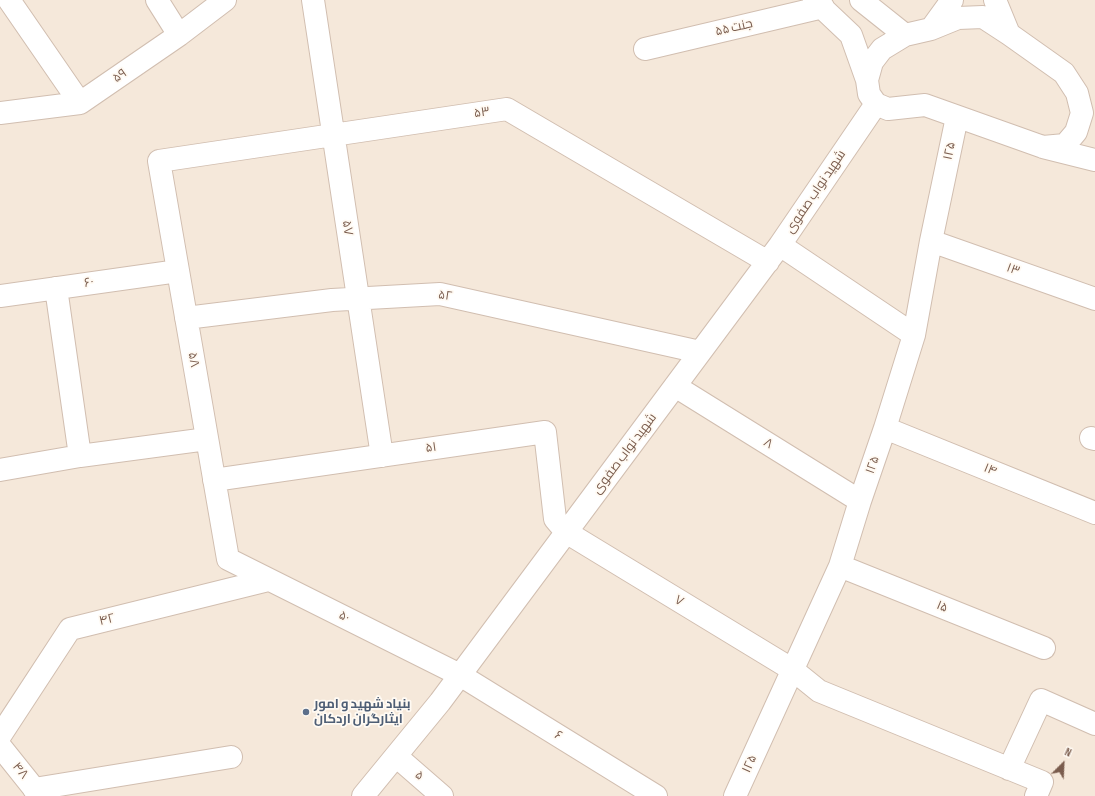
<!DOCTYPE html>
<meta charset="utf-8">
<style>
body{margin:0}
#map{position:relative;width:1095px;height:796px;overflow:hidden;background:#fdf6ec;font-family:"Sofia Sans Condensed",sans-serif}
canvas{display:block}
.north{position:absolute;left:1043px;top:744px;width:40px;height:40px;-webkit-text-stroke:3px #fffaf3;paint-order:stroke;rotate:24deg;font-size:11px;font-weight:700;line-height:16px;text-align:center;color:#7a5c4d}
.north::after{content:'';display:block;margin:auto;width:14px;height:18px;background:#7a5c4d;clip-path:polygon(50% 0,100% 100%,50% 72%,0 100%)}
</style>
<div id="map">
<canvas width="1095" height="796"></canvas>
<div class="north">N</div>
</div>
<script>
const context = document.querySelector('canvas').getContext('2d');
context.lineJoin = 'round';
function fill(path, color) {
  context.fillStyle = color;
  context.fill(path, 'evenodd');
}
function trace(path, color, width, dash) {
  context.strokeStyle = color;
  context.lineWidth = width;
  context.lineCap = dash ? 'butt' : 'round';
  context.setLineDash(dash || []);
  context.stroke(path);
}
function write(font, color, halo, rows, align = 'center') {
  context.font = font + ' "Sofia Sans Condensed",Cairo,sans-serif';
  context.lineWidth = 3.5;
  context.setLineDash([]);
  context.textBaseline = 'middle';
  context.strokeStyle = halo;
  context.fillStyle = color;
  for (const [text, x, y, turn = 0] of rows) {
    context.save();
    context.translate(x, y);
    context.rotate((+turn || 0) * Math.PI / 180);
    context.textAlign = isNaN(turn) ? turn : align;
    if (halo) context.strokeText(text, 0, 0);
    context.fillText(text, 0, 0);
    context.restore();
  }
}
const residential = new Path2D(`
 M0,0H1095V796H0Z`);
const minor = new Path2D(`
 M9,0L80,103
 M157,0L179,35
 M313,0L382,456
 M814,0L851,35L867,80
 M861,0L905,35
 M995,0L1009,34
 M931,29L952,0
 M645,49L823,7
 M0,113L80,103L179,35L225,0
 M1043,147L1065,145L1076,132L1082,113L1077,93L1064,73L1009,34L983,17L958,18L931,29L905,35L882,49L872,62L867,80L869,94L876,104L888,109L925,105L1043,147L1095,160
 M931,241L1095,299
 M780,245L914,335
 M56,288L80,456L207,439
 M0,296L178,271
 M186,318L332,300L440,294L700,352
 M675,386L860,501
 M885,428L1095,513
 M1091,438L1095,439
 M0,470L80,456
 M214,480L545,432L555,519L566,532L793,670L819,691L1042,782L1036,796
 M840,566L1044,648
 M0,736L70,629L268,580
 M0,746L40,796
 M396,756L442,796
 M1009,769L1041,700L1095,724
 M34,789L231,757
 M363,796L440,702L780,245L876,104
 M656,796L460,675L228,559L159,161L507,109L768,262
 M735,796L840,566L860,501L885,428L914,335L931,241L957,117`);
const markers = [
 [306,712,4,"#5c6f8a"]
];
const streetNames = [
 ["جنت ۵۵",734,28,-13],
 ["۵۹",120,76,-35],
 ["۵۳",482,113,-8],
 ["۱۲۵",950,151,-78],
 ["شهید نواب صفوی",816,192,-56],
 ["۵۷",347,228,82],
 ["۱۳",1013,270,20],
 ["۶۰",89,283,-8],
 ["۵۲",445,296,8],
 ["۵۸",193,360,80],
 ["۸",768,444,32],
 ["۵۱",431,448,-8],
 ["شهید نواب صفوی",625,454,-53],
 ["۱۲۵",873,465,-71],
 ["۱۴",990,470,22],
 ["۷",679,601,31],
 ["۱۵",942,607,22],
 ["۵۰",344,617,27],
 ["۴۲",107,620,-14],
 ["۶",558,736,32],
 ["۱۲۵",750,764,-66],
 ["۴۸",20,771,51],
 ["۵",419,776,41]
];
const serviceNames = [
 ["بنیاد شهید و امور",314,705],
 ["ایثارگران اردکان",314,720]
];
fill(residential, '#f5e8da');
trace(minor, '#d1beb0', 24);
trace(minor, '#fff', 22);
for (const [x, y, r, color] of markers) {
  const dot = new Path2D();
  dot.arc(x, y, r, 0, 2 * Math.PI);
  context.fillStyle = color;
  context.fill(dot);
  trace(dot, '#fffaf3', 1.5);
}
write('13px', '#7a5c4d', '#fffaf3', streetNames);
write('bold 13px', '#4e5e75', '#fffaf3', serviceNames, 'left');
</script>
